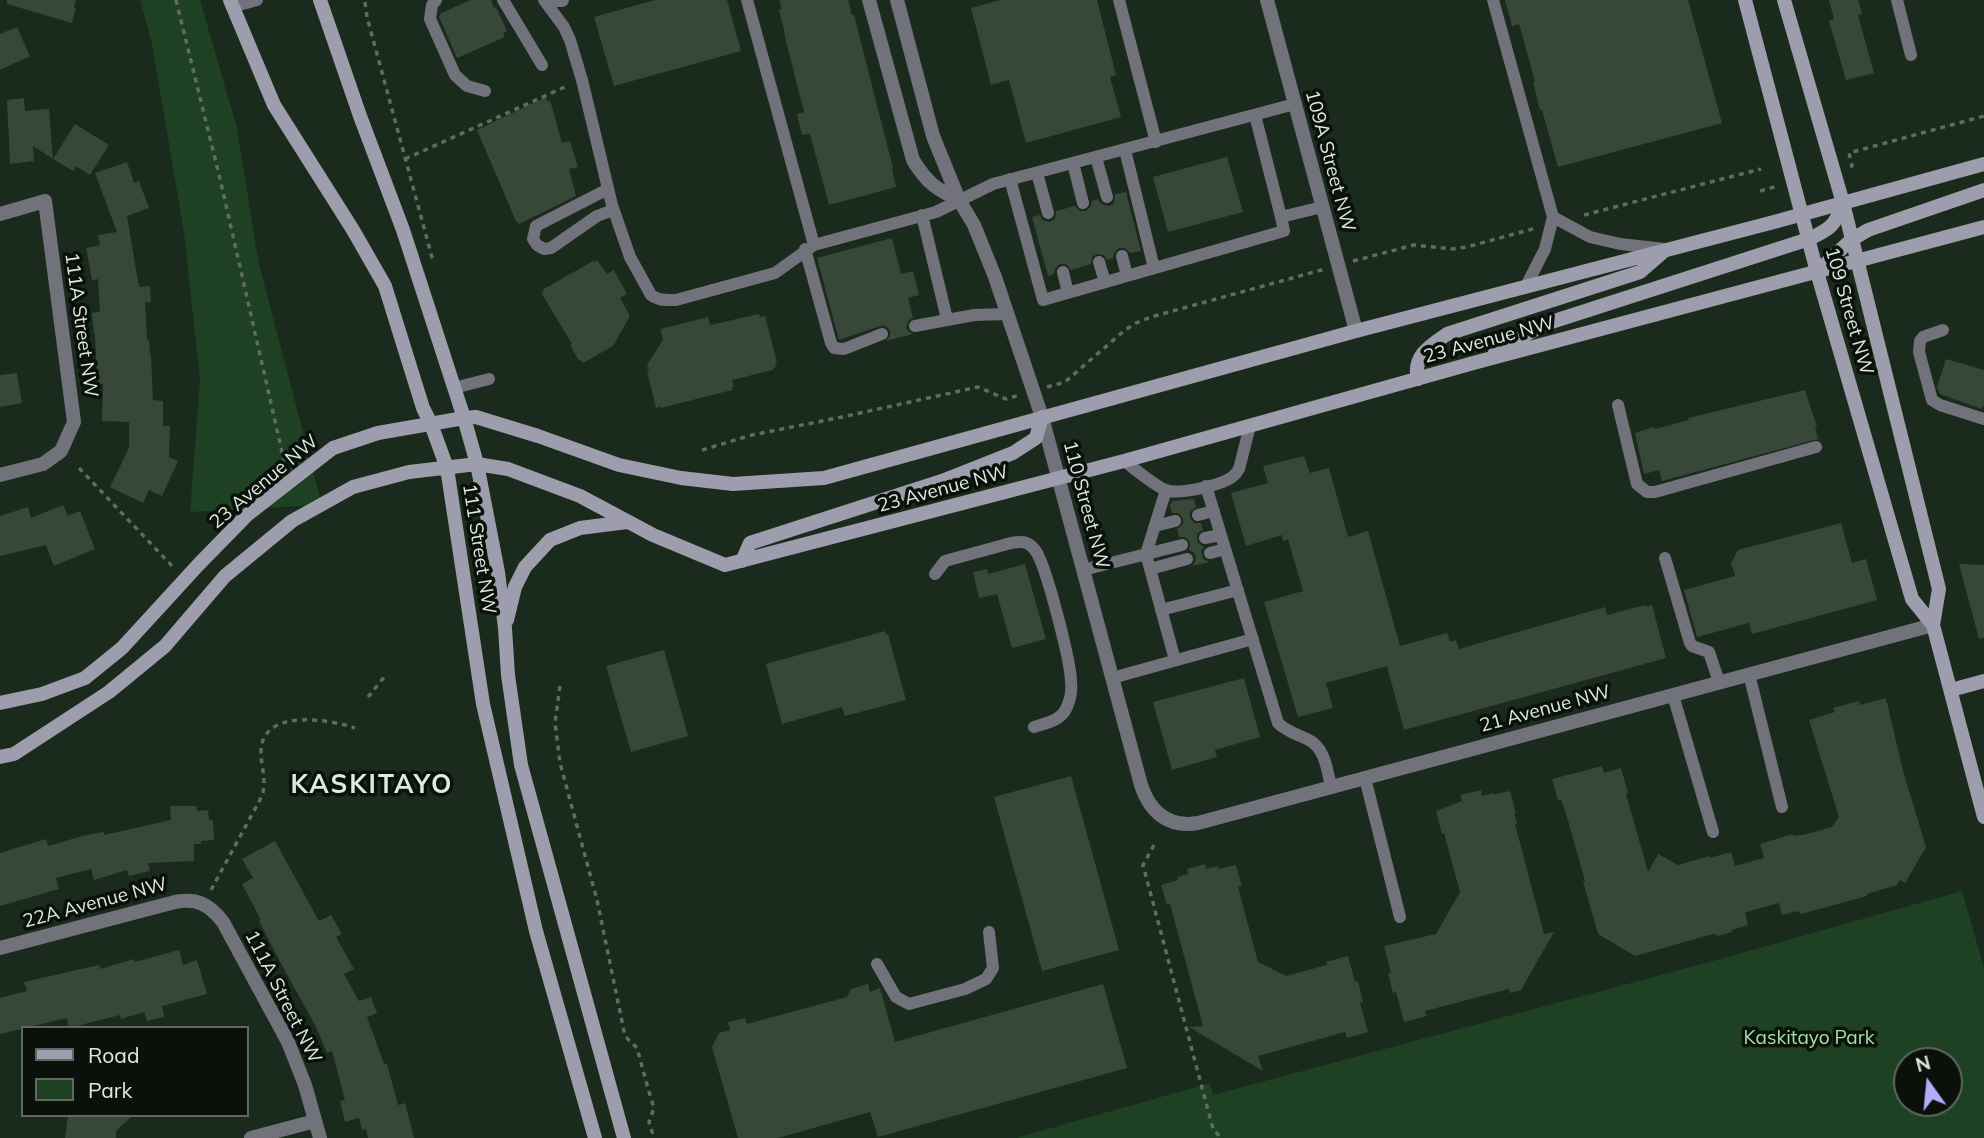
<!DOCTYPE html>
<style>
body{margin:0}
#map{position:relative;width:1984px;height:1138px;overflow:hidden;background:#1a2a1c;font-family:Mulish,sans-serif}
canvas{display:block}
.legend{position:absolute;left:21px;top:1026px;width:228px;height:91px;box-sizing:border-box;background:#0a110b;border:2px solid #5f6760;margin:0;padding:9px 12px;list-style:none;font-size:21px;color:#dfe9e0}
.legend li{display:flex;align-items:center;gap:14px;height:35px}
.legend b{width:35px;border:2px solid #5f6760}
.north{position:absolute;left:1893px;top:1047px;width:70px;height:70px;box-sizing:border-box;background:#0a110b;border:2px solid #5f6760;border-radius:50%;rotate:345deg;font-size:19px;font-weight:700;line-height:28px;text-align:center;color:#dfe9e0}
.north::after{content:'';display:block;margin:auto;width:24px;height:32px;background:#b3adf9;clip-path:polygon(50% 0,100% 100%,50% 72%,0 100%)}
</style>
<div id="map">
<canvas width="1984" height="1138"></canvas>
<ul class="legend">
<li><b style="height:9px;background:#9e9dad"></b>Road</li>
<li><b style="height:19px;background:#1e4023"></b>Park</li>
</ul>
<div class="north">N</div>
</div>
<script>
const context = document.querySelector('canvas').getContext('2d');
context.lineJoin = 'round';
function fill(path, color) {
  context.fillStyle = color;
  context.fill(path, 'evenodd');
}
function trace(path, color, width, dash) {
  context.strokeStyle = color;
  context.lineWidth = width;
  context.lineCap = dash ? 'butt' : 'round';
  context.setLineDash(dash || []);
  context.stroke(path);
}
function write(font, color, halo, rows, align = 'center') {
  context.font = font + ' Mulish,sans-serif';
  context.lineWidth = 7;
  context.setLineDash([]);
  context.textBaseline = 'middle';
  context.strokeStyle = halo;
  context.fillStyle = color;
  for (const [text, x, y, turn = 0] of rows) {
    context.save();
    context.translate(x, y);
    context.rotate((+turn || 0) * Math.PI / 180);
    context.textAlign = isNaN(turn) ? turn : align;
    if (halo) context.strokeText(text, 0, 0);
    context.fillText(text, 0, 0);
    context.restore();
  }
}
const green = new Path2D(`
 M140,0H200L237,128L258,260L322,505L190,512L200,380L184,232L152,44Z
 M1962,891L1984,968V1138H1016L1210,1083L1213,1095L1713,961ZM1949,1061V1103H1907V1061Z`);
const building = new Path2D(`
 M7,0H76L74,7L76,8L72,23L7,4Z
 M471,0H491L494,8L496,7L507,31L503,33L505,37L457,58L439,17L441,13Z
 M655,0H727L741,51L614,86L594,17Z
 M779,0H848L852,15H854L893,168L892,169L896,187L829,205L810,134L802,135L797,114L804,112L784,33H785L779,10L782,9Z
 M1001,0H1097L1116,75L1110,77L1121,117L1026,143L1009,80L991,85L971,8Z
 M1505,0H1688L1722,123L1558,167L1542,110H1540L1533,82L1535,81L1519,24L1512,26Z
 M1829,0H1858L1862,14L1858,15L1874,73L1846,80L1829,21L1834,19Z
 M17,27L30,56L0,70V34Z
 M546,97L548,102L550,100L562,143L570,141L578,167L569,169L576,196L519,224L516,221L477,130Z
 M24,98L25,111L49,109L53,159L33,146L34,161L10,164L7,100Z
 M75,124L109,145L90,175L76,166L73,171L53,159Z
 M1227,157L1243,212L1168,232L1153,177Z
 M127,162L134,183L139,181L149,208L127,216L139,287L150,286L151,302H145L147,340H149L150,355H151L153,400L163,401V426H170L169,457L178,461L162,496L149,490L143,503L110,487L129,448V422L102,421L103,384H97L95,334H94L92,313L100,312L98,279L92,280L86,248L100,245L98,235L117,232L95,173Z
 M1126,192L1141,251L1130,253L1125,248H1119L1114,253L1113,258L1107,260L1104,255L1097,254L1092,257L1091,264L1071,270L1066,264H1060L1055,269L1054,274L1048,276L1032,217L1040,215L1042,220L1050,222L1055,219L1056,211L1075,206L1080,211H1086L1091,206L1092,201L1098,199L1101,204L1109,206L1114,203L1115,194Z
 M892,238L901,274L913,271L919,295L908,298L913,318L909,320L906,327L908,331L913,334L886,341L890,336V331L888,328L883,325L839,340L817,258Z
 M597,260L607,274L614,270L627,294L620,298L629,314V318L613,346L583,363L581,360L579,361L570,345L572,344L542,294L544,289L593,261L594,262Z
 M759,314L760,317L765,316L777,363H775L776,367L773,368V370L732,380L734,387H732V390L661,408L660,406L656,408L647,372L649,371L647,365L663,340L660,329L708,317L710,325Z
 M1946,359L1984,370V404L1982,409L1940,394L1937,387Z
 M17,373L22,403L0,407V375Z
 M1805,390L1817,427L1815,428L1818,439L1662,481L1659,470L1644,474L1635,433L1654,427L1655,429L1689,420L1688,418Z
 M1304,456L1310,473L1329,468L1348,537L1368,531L1400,646L1447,633L1450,642L1456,640L1459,649L1605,607L1607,615L1645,605V607L1652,605L1666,658L1404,730L1387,666L1326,683L1333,708L1298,717L1264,602L1303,591L1288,539L1283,541L1282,535L1246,546L1231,493L1268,483L1263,466Z
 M1194,499L1196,507L1190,512V518L1195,523H1201L1203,530L1197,534V540L1199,544L1204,547L1201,551L1203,559L1210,562L1192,566L1195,562L1196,557L1194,553L1189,550L1190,542L1185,537H1179L1177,529L1183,524V518L1178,513H1172L1170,506L1172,501Z
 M63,505L68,516L80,511L95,549L54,566L46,545L0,556V516L28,507L31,518Z
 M1841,523L1852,563L1866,559L1877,600L1752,634L1749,623L1697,637L1684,590L1735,576L1731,563L1738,550Z
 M1025,564L1046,639L1012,648L997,594L979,598L973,572L987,569L988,574Z
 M1959,564L1984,565V638L1979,639Z
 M885,631L886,635L888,634L906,700L845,716L842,707L782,724L766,664Z
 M664,650L688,736L631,752L606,666Z
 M1244,678L1260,737L1215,750L1217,757L1172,770L1153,702Z
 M1886,698L1903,771L1926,847L1905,883L1900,880L1897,885L1867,894V896L1801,914L1798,911L1782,915L1779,903L1750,911L1745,913L1748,925L1732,930V932L1718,936L1714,934L1702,937L1635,956L1598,934L1583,881H1585L1565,810L1561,800H1558L1552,779L1602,766L1604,773L1621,768L1628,793L1626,794L1648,872L1658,854L1678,865L1709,856L1710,858L1731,852L1735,866L1764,858L1760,844L1793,834V836L1807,834L1832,827L1839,817L1809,720L1835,712L1833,708L1859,701L1860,705Z
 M1071,776L1119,950L1042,971L994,797Z
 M1481,790L1482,796L1493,793V795L1510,791L1516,813H1514L1517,824H1515L1544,934L1554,932L1521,990L1510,993L1509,989L1425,1011L1427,1016L1404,1022L1396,992L1393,993L1388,973H1391L1384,946L1436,934L1460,892L1444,833L1442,834L1436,811L1462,801L1460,795Z
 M170,806H196L197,811L208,810L209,820H213L214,840L201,841V844H194V861L148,863L150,871L129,876L127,870L94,880L91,869L56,878L59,889L0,906V853L46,839L48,846L82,836L104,832V835L171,820Z
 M275,841L319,921L331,915L342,934L336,937L354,969L344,974L359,1001L371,997L377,1013L367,1017L384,1064H387L398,1105L405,1103L414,1138H368L366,1129L362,1130L359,1118L345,1122L340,1101L345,1100L332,1051L327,1053L316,1027L277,956L259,921L261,920L242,884L253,878L242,859Z
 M1205,864L1206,869L1218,866L1219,869L1236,865L1242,886L1238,887L1258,962L1286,976L1327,965L1326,962L1348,956L1355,982L1358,981L1363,1002L1360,1003L1368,1032L1347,1038L1345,1032L1258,1056L1263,1071L1189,1027L1203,1026L1170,904L1167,905L1161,885L1178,880L1177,877L1188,874L1187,869Z
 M179,950L183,965L197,960L207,994L162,1006L164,1017L147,1021L144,1012L121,1019L120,1015L69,1028L67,1018L0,1034V998L27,991L24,982L99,965L100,969L134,959L135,962Z
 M868,984L870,992L880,988L895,1042L1103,984L1127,1068L878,1137L870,1112L778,1138H738L712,1047L719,1033L730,1030L728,1022L745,1018L747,1024L847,997L851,989Z
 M68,1115H133L116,1131V1138H65Z`);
const path = new Path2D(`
 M176,0L221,183L285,465
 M365,2L367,17L433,261
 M405,159L567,86
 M1850,166H1852L1849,153L1984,116
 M1760,191L1778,186
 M1584,215L1761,169
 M1353,261L1414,245L1452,249L1467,247L1536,228
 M1047,387L1065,382L1125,330L1136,323L1151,317L1325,269
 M702,450L752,435L842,417L978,387L1006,399L1020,395
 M79,468L174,568
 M560,686L555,723L560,763L597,900L625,1036L637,1048L649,1092L654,1108L649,1122L654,1138
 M368,697L385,676
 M1154,845L1143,865L1213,1129L1221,1138
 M211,890L262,796C267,780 261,768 261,752C261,708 329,719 355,728`);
const lane = new Path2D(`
 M436,0L432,5L430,19L455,75L467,86L485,91
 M503,0L542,65
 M544,0L564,27L570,40L582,80L612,205L630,257L651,295C659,301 667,300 676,300L775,273L814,245L936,212L993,184L1295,104
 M747,0L814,245
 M1119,0L1156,142
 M1493,0L1553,217L1545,249L1526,286
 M1897,0L1911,55
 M232,7L257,0
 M1255,115L1281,217
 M1125,150L1154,268
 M1096,157L1107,197
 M1073,163L1083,203
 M1037,173L1048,213
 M1010,179L1043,300L1284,231L1281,217L1322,207
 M608,189L536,226L533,239L537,245L544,249L551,248L597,216L613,210
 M922,215L947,319
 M1553,217L1590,237L1620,244L1665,249
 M805,249L831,343L834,348L844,349L882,334
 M1122,256L1127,276
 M1099,262L1105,282
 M1063,272L1068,293
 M915,326L974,315L1008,314
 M1943,330L1923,337L1920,341L1919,352L1932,400L1940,405L1984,419
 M454,388L489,379
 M1618,405L1637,484L1647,492H1655L1816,447
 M1124,461C1135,469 1155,486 1166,490C1179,495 1215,486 1227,480C1232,478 1236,474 1239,469L1250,426
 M1206,486L1278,723C1287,732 1297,734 1307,739C1325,747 1327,769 1331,787
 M1166,490L1146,554L1175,660
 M1198,515L1214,511
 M1155,526L1175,521
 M1205,538L1221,535
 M1210,553L1225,549
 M1665,558L1690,643L1692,646L1709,652L1719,682
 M1150,569L1187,559
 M1083,570L1182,545
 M935,574L945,561L1011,543C1022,541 1028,541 1035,550C1046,564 1071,663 1071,682C1072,691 1070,701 1066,709C1060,721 1046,723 1034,727
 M1161,610L1238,590
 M1749,674L1782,807
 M1112,678L1253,639
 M1673,695L1713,832
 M1365,778L1400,917
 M877,964L896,997L909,1004L965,989L986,979L993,968L989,932`);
const street = new Path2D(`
 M551,0H562
 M869,0L913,160C927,183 936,189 959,200
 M897,0L933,136L959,200L974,225L995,277L1042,417L1141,785C1150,812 1168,828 1198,823L1933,625
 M1267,0L1356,331
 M0,214L45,201L74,422L61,451L43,464L0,475
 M0,948L175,902C197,898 209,904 223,922L288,1042L305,1085L320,1138
 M251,1138L315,1121`);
const secondary = new Path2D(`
 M230,0L274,105L353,230L385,286L423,408L431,424L447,468L483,704L536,931L595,1138
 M320,0L360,116L403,230L464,418L477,464L498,572L505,628L508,675L521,765L624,1138
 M1745,0L1817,272L1912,599L1933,625
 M1784,0L1843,203L1939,589L1933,625L1984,817
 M1818,271L1851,240L1868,230L1984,190
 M1495,352L1545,324L1809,239C1829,229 1836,226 1842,204
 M1418,379C1412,356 1431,345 1447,334L1640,272L1663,252
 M742,561L750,543L942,481L1013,453L1036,438L1042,417
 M507,620L515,587L525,567L550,540L580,528L627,522
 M1951,690L1984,681
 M0,703L42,694L85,678L122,648L199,564L247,515L333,448L378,433L464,418L476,417L538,436L619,465L681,478L733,484L824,478L1356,331L1774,222L1984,164
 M0,757L14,754L109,692L165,646L225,576L292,521L353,487L409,472L477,464L508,469L580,496L653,535L725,565L1124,461L1477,362L1984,227`);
const streetNames = [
 ["109A Street NW",1330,161,75],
 ["109 Street NW",1849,311,74],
 ["111A Street NW",81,325,82],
 ["23 Avenue NW",1489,340,-15],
 ["23 Avenue NW",264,482,-40],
 ["23 Avenue NW",943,489,-15],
 ["110 Street NW",1086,505,75],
 ["111 Street NW",479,549,81],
 ["21 Avenue NW",1545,709,-15],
 ["22A Avenue NW",95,903,-15],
 ["111A Street NW",283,997,63]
];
const parkNames = [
 ["Kaskitayo Park",1809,1038]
];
const districtNames = [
 ["KASKITAYO",372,785]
];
fill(green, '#1e4023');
fill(building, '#374839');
trace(path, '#5f6d61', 3.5, [5, 5]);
trace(lane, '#72727c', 12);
trace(street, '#72727c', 14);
trace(secondary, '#9e9dad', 14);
write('19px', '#dfe9e0', '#0a110b', streetNames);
write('19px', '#a1e2a8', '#0a110b', parkNames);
context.letterSpacing = '2px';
write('bold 26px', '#dfe9e0', '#0a110b', districtNames);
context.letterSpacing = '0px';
</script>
